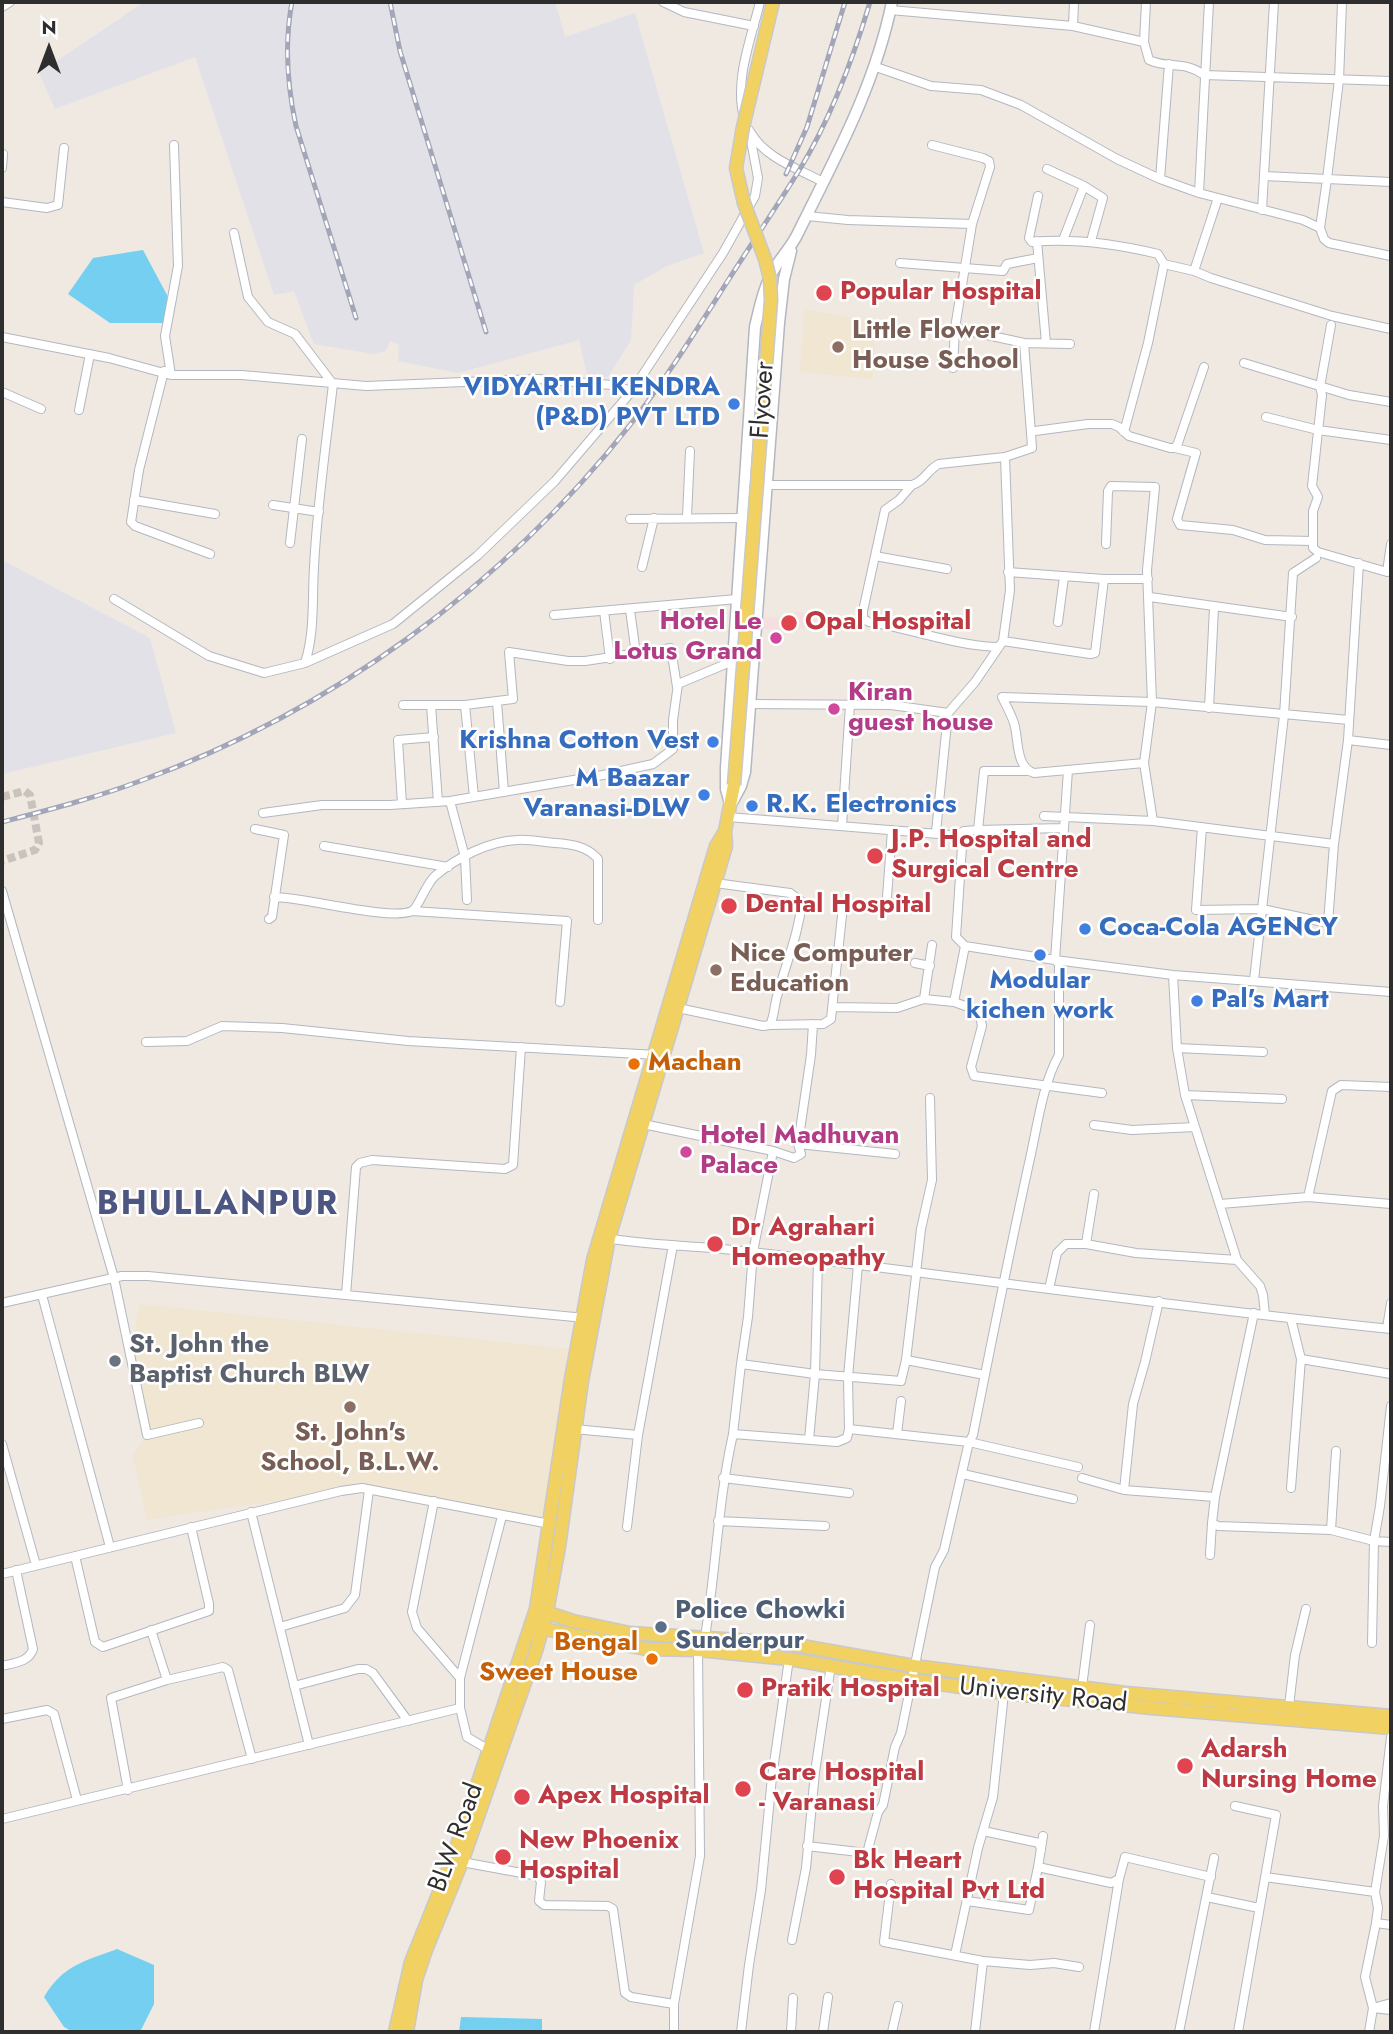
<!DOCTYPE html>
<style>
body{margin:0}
#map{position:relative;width:1393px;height:2034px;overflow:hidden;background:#efe9e1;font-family:Jost,sans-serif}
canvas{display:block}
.frame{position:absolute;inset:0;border:4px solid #2e2e2e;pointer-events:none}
.north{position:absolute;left:14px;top:14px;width:70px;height:70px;-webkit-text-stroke:5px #fff;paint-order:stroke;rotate:0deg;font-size:19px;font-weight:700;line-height:28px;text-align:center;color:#2e2e2e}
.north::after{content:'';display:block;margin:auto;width:24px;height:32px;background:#2e2e2e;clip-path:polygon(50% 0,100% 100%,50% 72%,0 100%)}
</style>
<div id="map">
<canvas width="1393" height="2034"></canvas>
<div class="frame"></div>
<div class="north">N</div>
</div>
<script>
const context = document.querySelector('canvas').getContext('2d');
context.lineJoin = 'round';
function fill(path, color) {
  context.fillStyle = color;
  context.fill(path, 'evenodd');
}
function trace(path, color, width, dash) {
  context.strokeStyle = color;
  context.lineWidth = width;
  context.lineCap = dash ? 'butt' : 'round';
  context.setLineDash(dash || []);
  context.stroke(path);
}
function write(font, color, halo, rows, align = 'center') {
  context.font = font + ' Jost,sans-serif';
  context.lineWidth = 5;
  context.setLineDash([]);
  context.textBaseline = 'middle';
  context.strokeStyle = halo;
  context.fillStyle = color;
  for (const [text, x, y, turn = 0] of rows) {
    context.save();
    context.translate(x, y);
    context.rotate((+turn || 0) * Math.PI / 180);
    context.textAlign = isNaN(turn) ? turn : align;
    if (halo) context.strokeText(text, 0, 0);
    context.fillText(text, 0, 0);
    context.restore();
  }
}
const industrial = new Path2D(`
 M144,2H555L565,37L635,13L704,253L667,266L634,285L631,340L608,377L588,379L579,340L458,373L398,361L399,345L390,341L386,351L373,354L314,344L294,291L274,295L195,57L55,109L39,73Z
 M2,560L150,638L176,733L2,774Z`);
const education = new Path2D(`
 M804,309L876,322L873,379L800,372Z
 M139,1304L570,1349L544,1518L362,1488L147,1520L133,1455L147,1435L129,1379Z`);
const medical = new Path2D(`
 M795,612L814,613V628L763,629V618L794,615Z`);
const water = new Path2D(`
 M143,250L167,295V323H110L68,294L93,258Z
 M117,1949L154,1965V2004L140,2032H73L64,2027L44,1997C63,1965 85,1961 117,1949Z
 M461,2017L542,2019V2032H459Z`);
const streetTunnel = new Path2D(`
 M2,797L25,791L30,795L39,843L35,850L2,861`);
const street = new Path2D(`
 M663,2L684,12L754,26
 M2,7L10,2
 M890,10L1073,26L1144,42L1149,60C1168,69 1184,60 1204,75L1391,81
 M1073,26L1074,2
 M1144,42L1146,2
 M876,67L931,86L981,90L1021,105L1117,159L1160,179L1199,193L1303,220L1320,228L1324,239L1329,243L1391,256
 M744,118C734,80 751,39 760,2
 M751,133C765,158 799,169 823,182
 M932,145L983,158L989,161L990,167L972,224L955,328L953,368
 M2,168L3,154
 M1047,169L1084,186L1103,198L1091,241
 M1264,176L1327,179L1339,80L1342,2
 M1160,179L1169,64
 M1199,193L1209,2
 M1038,196L1029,238L1032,242C1075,238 1116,244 1158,254L1164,264
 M2,202L47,208L58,205L64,148
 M1262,210L1274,2
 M807,216L848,220L972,224
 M1320,228L1327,179L1391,182
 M234,233L248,297L268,322L295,334L333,384C326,445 317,506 314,567C312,600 315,631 305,663
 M1063,240L1084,186
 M1037,241L1046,343
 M900,263L1003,271L1007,264L1038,258
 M1194,271L1211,278L1332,316L1391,329
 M1331,325L1320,387L1322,395L1312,486L1318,497L1313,511V548L1318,552L1387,572L1391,544
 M955,328L1024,343L1070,344
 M2,337L109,358L171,375H242L366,386L538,379L612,385L632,391
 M1024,343L1031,433
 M1244,363L1349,395L1391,402
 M164,371L139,470L131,522L135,526L210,554
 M171,375L165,336L178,266L174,145
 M2,392L41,409
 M79,410L90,354
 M1266,417L1318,430L1391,440
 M1124,432L1148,343L1164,264L1194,271L1218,198
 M1175,448L1196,453L1177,519L1180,525L1233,530L1265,540L1313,541
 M766,485H912C924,482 928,469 939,464L1005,457L1032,448L1031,433L1035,431L1088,424H1112L1119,427L1129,436L1170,448H1175L1178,443L1204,367
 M912,485L899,500L885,510L863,611V619L869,622C913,629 955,646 999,647
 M134,500L215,514
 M273,505L319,512
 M687,517L690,451
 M630,519L742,518
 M290,543L302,439
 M1106,544L1108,491L1111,486L1155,487L1147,570L1152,702L1144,763L1153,821L1334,844L1348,740L1359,563
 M875,556L947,569
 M642,567L654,518
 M1008,572L1104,579H1148
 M1150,597L1292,617
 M114,599L209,656L264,673L305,663L393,624L477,556L555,481L632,391L723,253L755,196L758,178L749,130
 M630,610L636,654
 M604,611L610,659
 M554,615L737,599
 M1058,622L1064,577
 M1003,641L1090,654L1095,653L1104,579
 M497,702L504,792
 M750,704L891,705L948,713
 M403,705H465L513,699L509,652L568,661H585L671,648L677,687
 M431,705L438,802
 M465,705L474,797
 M1209,708L1214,608
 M1348,740L1391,745
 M1144,763L1034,773C1015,767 1019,739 1014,723C1011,714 1006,705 1002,697L1152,702L1349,720
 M450,801L465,857L467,900
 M402,804L398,740L434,737
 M263,813L322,805H390L450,801L603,775L653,764L673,749V720L678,684L733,661
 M1044,816L1153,821
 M728,817L951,835L960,842L962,847L956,937L965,946L1055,960L1173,975L1391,992
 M842,826L850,705
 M1202,827L1196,910L1262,909L1328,923L1334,844
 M255,829L284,835L272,917L269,919
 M978,830L984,771H1027
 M936,832L948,713L975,682L1003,641L1010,590L1005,457
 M954,837L964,831L978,830L1063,828
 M324,846L448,867
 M2,891L114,1278L147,1435L199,1423
 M274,897C303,897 391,921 412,911C418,908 426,884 435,876C456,858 489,841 517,840C530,839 542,842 555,843C571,844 587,846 598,859V920
 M886,910L892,830
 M412,911L567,921L560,1002
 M965,946L954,1002L979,1011L982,1026L971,1067L974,1076L1102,1093
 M915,963L930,966
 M1173,975L1177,1048L1185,1095L1237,1260L1260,1286L1263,1295L1265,1315
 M1254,980L1284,715L1293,573L1316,558
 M924,999L932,945
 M833,1007L897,1008L924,999L954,1002
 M678,1008L763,1026L770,1025C775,1015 774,1004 778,993C787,960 798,936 802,902L790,893L715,883
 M770,1025L823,1024L831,1019L843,906
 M146,1042L187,1041L222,1026L282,1028L408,1041L657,1055
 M1177,1048L1263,1052
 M1185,1095L1282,1099
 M643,1124L773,1151L794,1158L801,1154L798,1144L895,1154
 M1094,1125L1132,1130L1195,1127
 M798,1144L811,1055L813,1024
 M773,1151L753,1252L748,1317L741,1364L815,1374L901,1381L906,1360L985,1375
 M1308,1197L1391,1204
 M1220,1204L1308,1197L1332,1091L1341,1085L1391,1087
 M605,1238C640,1244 676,1245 711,1248C760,1252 810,1259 859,1265C1036,1287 1213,1311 1391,1329
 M1086,1244L1094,1194
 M916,1273L921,1229L932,1180L930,1098
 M1049,1289L1057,1253L1066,1244H1086L1136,1253L1237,1260
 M42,1295L110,1547
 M346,1295L356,1167L360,1163L372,1160L505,1169L513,1165L521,1047
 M2,1303L122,1276H148L585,1318
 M1254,1313L1215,1497L1212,1523L1218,1526L1331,1530L1374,1541L1391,1542
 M1387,1328L1391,1303
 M1301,1359L1391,1374
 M906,1360L916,1276
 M574,1429L638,1435L627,1527
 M849,1429L969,1442L1078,1467
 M733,1434L741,1364
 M897,1434L901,1401
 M638,1435L673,1245
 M809,1440L815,1374L818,1260
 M2,1444L36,1565
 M963,1474L1073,1499
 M723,1478L849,1493
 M1082,1478L1124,1490L1215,1497
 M1291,1488L1301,1359L1291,1319
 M1124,1490L1133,1404L1145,1362L1159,1301
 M434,1501L412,1612L417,1628L460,1678V1708
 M251,1512L309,1745
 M718,1521L825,1526
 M1331,1530L1336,1451
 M1210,1555L1212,1523
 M75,1556L95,1642L103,1647L209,1611V1604L191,1527
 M2,1574L341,1491L362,1488L550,1524
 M280,1627L345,1608L355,1595L369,1490
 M151,1630L167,1680
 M705,1637C716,1570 718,1501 733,1434L837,1442L847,1438L849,1429L848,1377L858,1265
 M1372,1643L1374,1541L1380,1506L1391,1406
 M2,1666C14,1663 29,1662 33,1649L16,1570
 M460,1678L502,1516
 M294,1686L358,1669H366L373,1673L408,1721
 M1082,1687L1090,1625
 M1289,1706L1295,1655L1306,1609
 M2,1719L47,1710L54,1714L77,1800
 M1391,1737L1383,1806L1384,1836L1375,1892L1378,1908L1376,1923L1365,1977L1373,2008L1391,2010
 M128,1790L111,1698L167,1680L223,1667L228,1670L252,1759
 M1235,1806L1276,1815L1238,2032
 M2,1819L460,1708L467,1737L489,1750
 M988,1832L1039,1843L1041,1850
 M807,1846L867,1853L878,1812L883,1805L895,1747L901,1733L935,1567L944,1550L969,1442L973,1435C991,1344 1009,1254 1029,1163C1037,1129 1042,1085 1059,1055V964L1055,960L1068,770
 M462,1862L538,1876L541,1882L539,1901L544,1905L608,1906L613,1909L625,1993L631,1997L674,2004V2032
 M1038,1867L1043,1836
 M1265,1877L1375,1892
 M891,1884L884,1942L983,1961L975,2032
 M1207,1897L1259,1908
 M967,1901L1029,1910L1038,1867L1111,1883L1119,1879L1125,1857L1211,1877
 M1376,1923L1391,1925
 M792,1940L806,1868L815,1772L831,1665
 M955,1955L978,1848L993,1797L1004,1693
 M983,1961L1030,1965L1054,1963L1079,1967
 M674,2004L700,1856L698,1650
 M741,2032L749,1965L761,1890L772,1777L789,1659
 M791,2032L793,1998
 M823,2032L828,1997
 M892,2032L898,2006
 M1094,2032L1119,1879
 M1179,2032L1214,1858
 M1369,2032L1373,2008L1391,2003`);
const secondary = new Path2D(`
 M733,801L741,786L745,772L779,323L784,279L791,251
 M730,804L726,789V768L755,327C760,306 764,285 776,266C783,255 791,247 797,235C835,158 875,86 892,2`);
const primary = new Path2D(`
 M539,1610L573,1621L630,1633L785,1643L914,1666L1126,1693L1391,1716
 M534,1627L646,1649L698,1650L789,1659L911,1680L1004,1693L1152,1708L1391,1728
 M395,2032L411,1962L452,1860L536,1609L571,1379L593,1260L716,846L725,831L734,785
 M407,2032L416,1980L426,1950L462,1862L536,1651L547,1612L559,1547L582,1381L609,1238L726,846L725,831`);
const rail = new Path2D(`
 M292,2C284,44 287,84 296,126L356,318
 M390,2L400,51L486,332
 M786,174L807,127L845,2
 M2,822C48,810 95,798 140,781C332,711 503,586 630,425C666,379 697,329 729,279C752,243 777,206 800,169C831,118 853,59 870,2`);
const primaryBridge = new Path2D(`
 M734,785L771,300L770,279L765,259L744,203L736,168L743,127L773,2`);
const markers = [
 [824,293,9,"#e0444e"],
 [838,347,7,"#8d6e63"],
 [734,404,7,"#3f7fe0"],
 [789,623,9,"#e0444e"],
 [776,638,7,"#d1479c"],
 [834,709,7,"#d1479c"],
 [713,742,7,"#3f7fe0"],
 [704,795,7,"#3f7fe0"],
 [752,806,7,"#3f7fe0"],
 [875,856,9,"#e0444e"],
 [729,906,9,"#e0444e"],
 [1085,929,7,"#3f7fe0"],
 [1040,955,7,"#3f7fe0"],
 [716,970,7,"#8d6e63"],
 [1197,1001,7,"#3f7fe0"],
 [634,1064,7,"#e8710a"],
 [686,1152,7,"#d1479c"],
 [715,1244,9,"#e0444e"],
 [115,1361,7,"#6b7280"],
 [350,1407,7,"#8d6e63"],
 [661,1627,7,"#5c6f8a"],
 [652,1659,7,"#e8710a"],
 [745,1690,9,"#e0444e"],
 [1185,1766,9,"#e0444e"],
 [743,1789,9,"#e0444e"],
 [522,1797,9,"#e0444e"],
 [503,1857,9,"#e0444e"],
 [837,1877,9,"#e0444e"]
];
const healthNames = [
 ["Popular Hospital",840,293],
 ["Opal Hospital",805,623],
 ["J.P. Hospital and",891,841],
 ["Surgical Centre",891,871],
 ["Dental Hospital",745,906],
 ["Dr Agrahari",731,1229],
 ["Homeopathy",731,1259],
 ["Pratik Hospital",761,1690],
 ["Adarsh",1201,1751],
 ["Nursing Home",1201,1781],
 ["Care Hospital",759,1774],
 ["- Varanasi",759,1804],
 ["Apex Hospital",538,1797],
 ["New Phoenix",519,1842],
 ["Hospital",519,1872],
 ["Bk Heart",853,1862],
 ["Hospital Pvt Ltd",853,1892]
];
const educationNames = [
 ["Little Flower",852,332],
 ["House School",852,362],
 ["Nice Computer",730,955],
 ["Education",730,985],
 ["St. John's",350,1434,"center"],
 ["School, B.L.W.",350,1464,"center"]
];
const shopNames = [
 ["VIDYARTHI KENDRA",720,389],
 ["(P&D) PVT LTD",720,419],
 ["Krishna Cotton Vest",699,742],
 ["M Baazar",690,780],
 ["Varanasi-DLW",690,810],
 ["R.K. Electronics",766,806,"left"],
 ["Coca-Cola AGENCY",1099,929,"left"],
 ["Modular",1040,982,"center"],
 ["kichen work",1040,1012,"center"],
 ["Pal's Mart",1211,1001,"left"]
];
const streetNames = [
 ["Flyover",764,400,-86],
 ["University Road",1043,1696,6],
 ["BLW Road",457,1838,-70]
];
const hotelNames = [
 ["Hotel Le",762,623,"right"],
 ["Lotus Grand",762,653,"right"],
 ["Kiran",848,694],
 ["guest house",848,724],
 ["Hotel Madhuvan",700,1137],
 ["Palace",700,1167]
];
const foodNames = [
 ["Machan",648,1064],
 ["Bengal",638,1644,"right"],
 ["Sweet House",638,1674,"right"]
];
const worshipNames = [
 ["St. John the",129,1346],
 ["Baptist Church BLW",129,1376]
];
const serviceNames = [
 ["Police Chowki",675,1612],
 ["Sunderpur",675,1642]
];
const districtNames = [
 ["BHULLANPUR",218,1206]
];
fill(industrial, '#e3e1e8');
fill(education, '#f0e6d1');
fill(medical, '#f5dfe0');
fill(water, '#75cff0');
trace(streetTunnel, '#c8c4bd', 8, [8, 4]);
trace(street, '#b4b7c1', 10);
trace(secondary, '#b4b7c1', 13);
trace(primary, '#c9c9c9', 15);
trace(street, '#fff', 8);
trace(secondary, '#fff', 10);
trace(primary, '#f2d163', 12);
trace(rail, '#a3a6b8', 5);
trace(rail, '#fff', 2.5, [8]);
trace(primaryBridge, '#c9c9c9', 15, []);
trace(primaryBridge, '#f2d163', 12);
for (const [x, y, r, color] of markers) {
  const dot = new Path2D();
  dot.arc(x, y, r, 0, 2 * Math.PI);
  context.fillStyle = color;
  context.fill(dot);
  trace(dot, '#fff', 2.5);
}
write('bold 26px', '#be3a42', '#fff', healthNames, 'left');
write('bold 26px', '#785e54', '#fff', educationNames, 'left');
write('bold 26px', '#366cbe', '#fff', shopNames, 'right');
write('26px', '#2e2e2e', '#fff', streetNames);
write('bold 26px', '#b23c85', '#fff', hotelNames, 'left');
write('bold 26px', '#c56008', '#fff', foodNames, 'left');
write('bold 26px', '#5b616d', '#fff', worshipNames, 'left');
write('bold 26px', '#4e5e75', '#fff', serviceNames, 'left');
context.letterSpacing = '2px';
write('bold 33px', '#4d5680', '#fff', districtNames);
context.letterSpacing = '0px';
</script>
